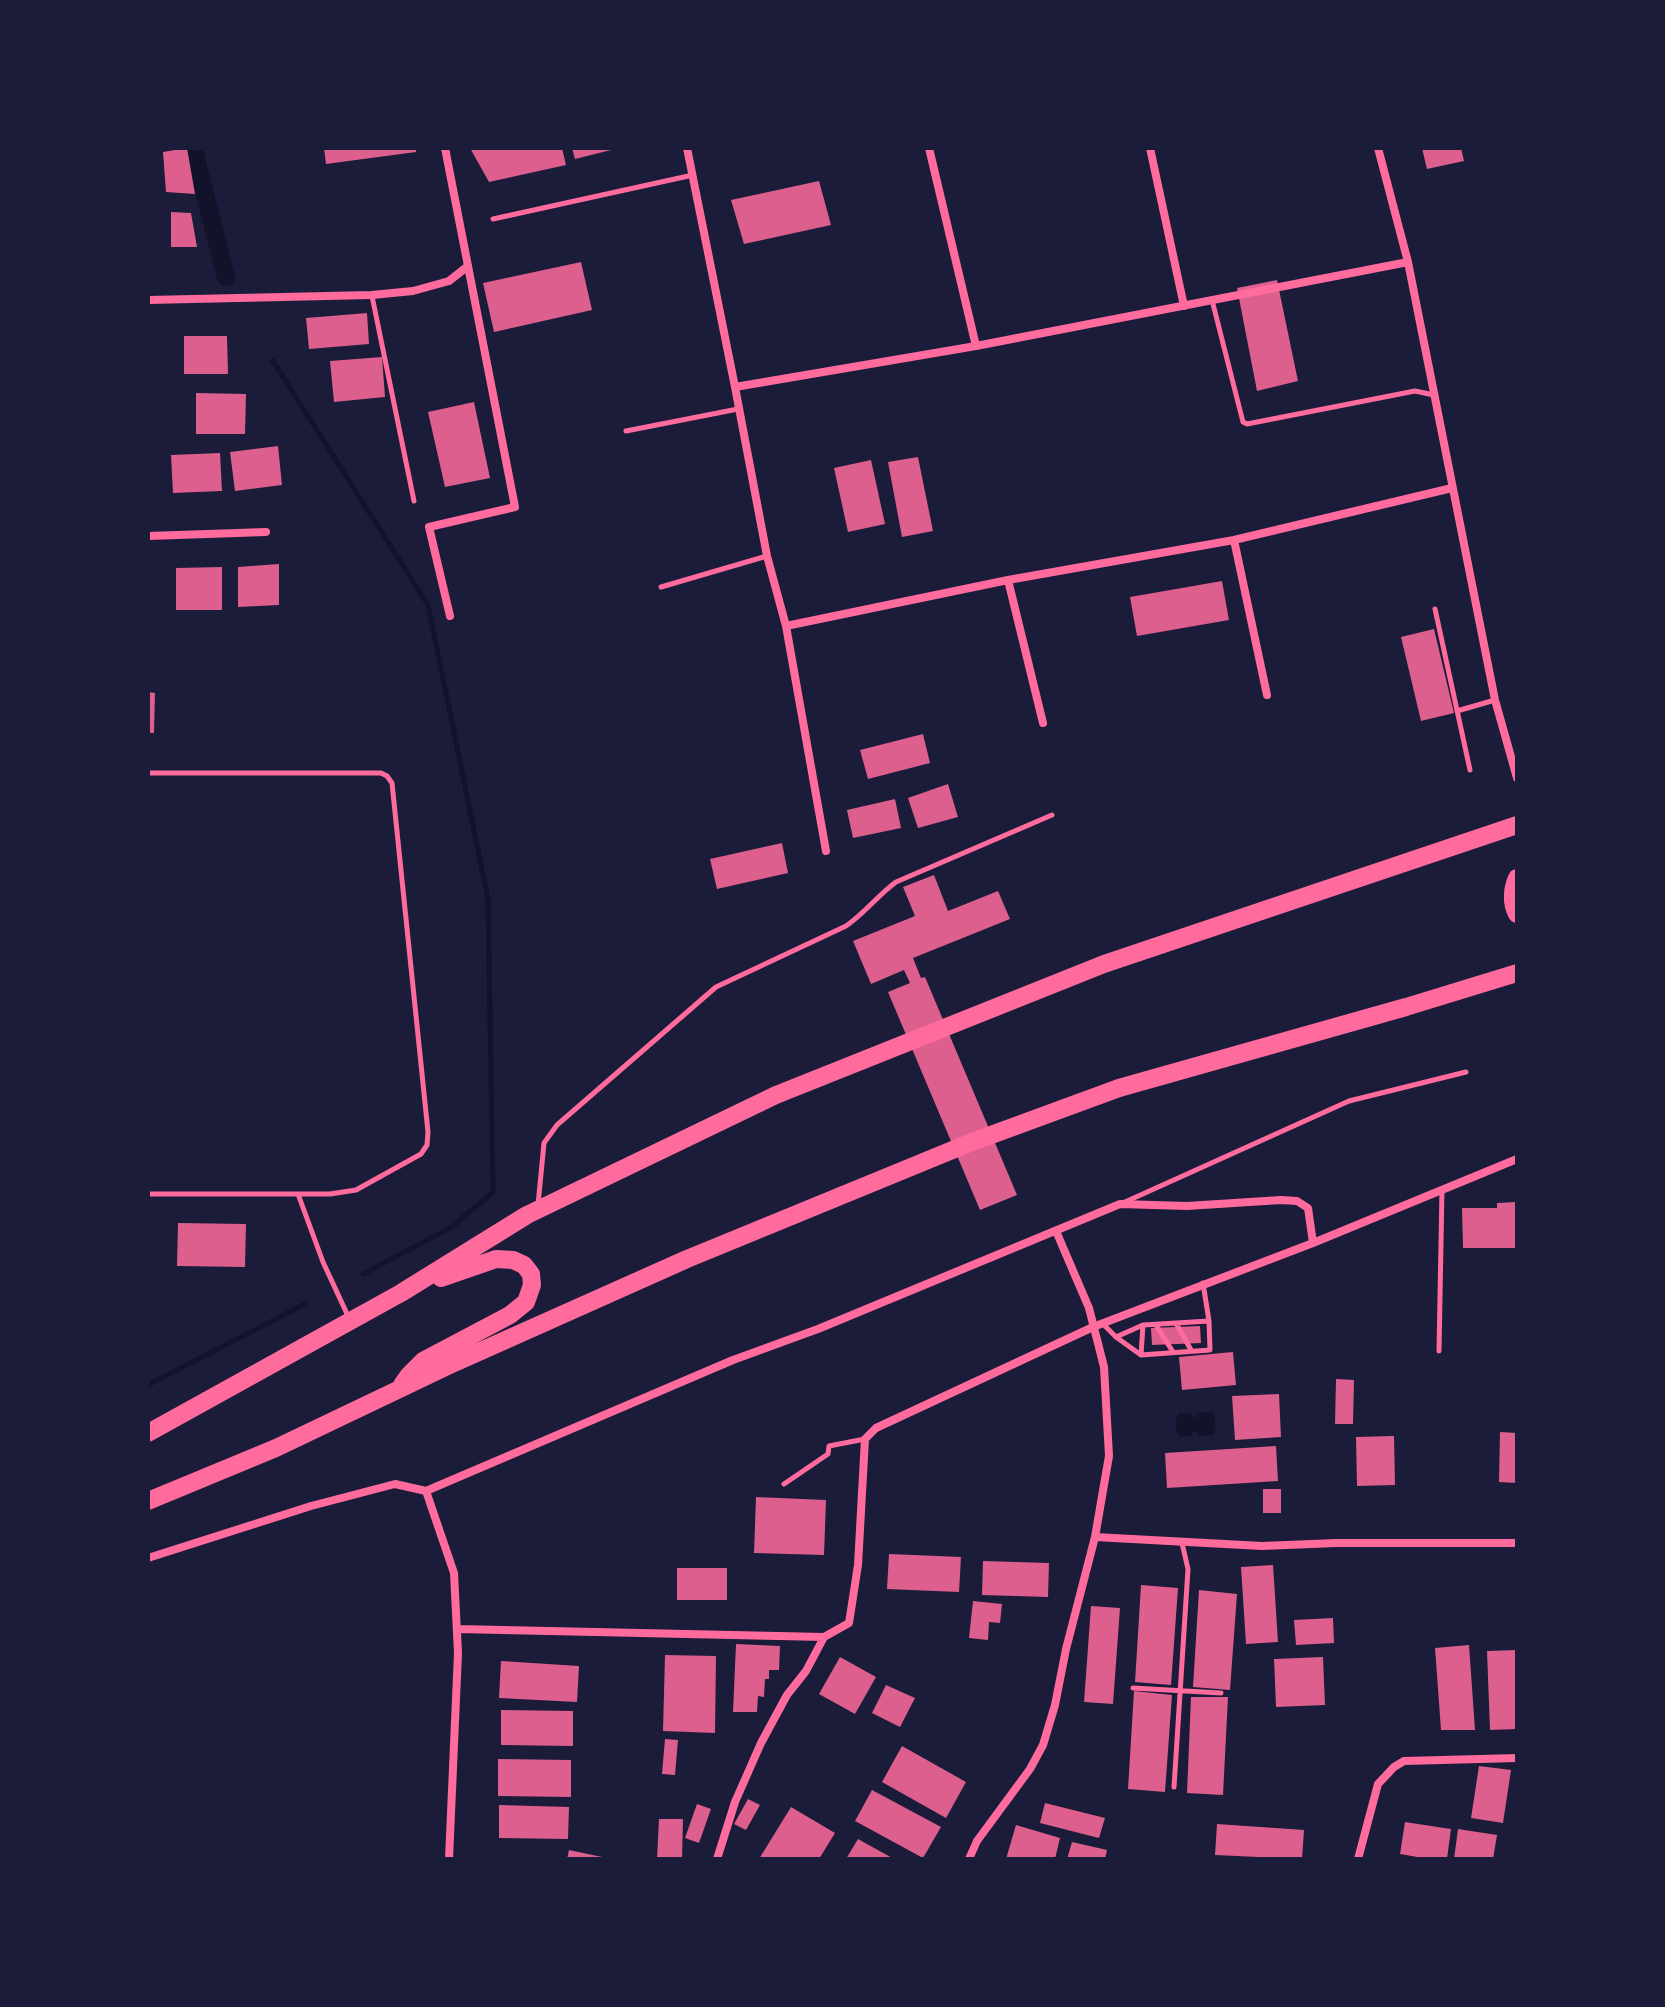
<!DOCTYPE html>
<style>
body{margin:0}
#map{position:relative;width:1665px;height:2007px;overflow:hidden;background:#1b1b3a;font-family:"Fira Sans Condensed",sans-serif}
canvas{display:block}
.frame{position:absolute;inset:0;border:150px solid #1b1b3a;pointer-events:none}
</style>
<div id="map">
<canvas width="1665" height="2007"></canvas>
<div class="frame"></div>
</div>
<script>
const context = document.querySelector('canvas').getContext('2d');
context.lineJoin = 'round';
function fill(path, color) {
  context.fillStyle = color;
  context.fill(path, 'evenodd');
}
function trace(path, color, width, dash) {
  context.strokeStyle = color;
  context.lineWidth = width;
  context.lineCap = dash ? 'butt' : 'round';
  context.setLineDash(dash || []);
  context.stroke(path);
}
const water = new Path2D(`
 M1212,1412C1216,1418 1217,1430 1213,1435L1199,1436L1197,1432L1192,1433L1191,1436L1180,1437C1174,1430 1175,1420 1179,1413H1190L1192,1417H1196L1198,1413Z`);
const stream = new Path2D(`
 M273,361L428,605L488,899L493,1192L452,1227L363,1274
 M148,1385L305,1304`);
const canal = new Path2D(`
 M193,148L226,277`);
const building = new Path2D(`
 M187,148L195,194L166,192L163,152Z
 M324,148H416V152L326,164Z
 M470,148H562L566,165L489,182Z
 M572,148H615V149L575,159Z
 M1422,148H1461L1464,161L1427,169Z
 M819,181L831,225L744,244L731,200Z
 M171,212L191,213L197,247H171Z
 M581,262L592,310L494,332L483,283Z
 M1277,280L1298,381L1257,391L1237,288Z
 M367,313L369,344L309,349L306,318Z
 M184,336H227L228,374H184Z
 M382,357L385,397L334,402L330,361Z
 M196,393L246,394L245,434H196Z
 M474,402L490,478L445,487L428,412Z
 M278,446L282,485L235,491L230,452Z
 M220,453L222,491L173,493L171,455Z
 M918,457L933,531L902,537L888,462Z
 M871,460L885,524L848,532L834,468Z
 M279,564V605L238,607V567Z
 M222,567V610H176V568Z
 M1222,581L1229,620L1137,636L1130,597Z
 M1434,629L1454,713L1421,721L1401,637Z
 M148,692L155,693L154,733H148Z
 M923,734L930,763L868,779L860,750Z
 M948,784L958,817L918,828L908,798Z
 M895,799L901,828L853,838L847,810Z
 M782,843L788,873L717,889L710,859Z
 M934,875L948,911L998,891L1010,919L913,958L921,978L925,977L1017,1195L980,1210L888,992L910,983L904,970L871,984L853,941L915,916L903,887Z
 M1517,1202V1248H1463L1462,1208H1497V1203Z
 M178,1223L246,1224L245,1267L177,1266Z
 M1200,1326L1201,1343L1152,1345L1151,1328Z
 M1233,1352L1236,1385L1182,1390L1179,1357Z
 M1336,1379L1354,1380L1353,1424H1335Z
 M1279,1394L1281,1437L1235,1440L1232,1396Z
 M1500,1432L1517,1433V1483L1499,1482Z
 M1394,1436L1395,1485L1357,1486L1356,1437Z
 M1276,1446L1278,1481L1167,1488L1165,1453Z
 M1263,1489H1281V1513H1263Z
 M756,1497L826,1500L824,1555L754,1553Z
 M889,1554L961,1557L959,1592L887,1589Z
 M983,1561L1049,1563L1048,1597L982,1595Z
 M1273,1565L1278,1642L1246,1644L1241,1567Z
 M677,1568H727V1600H677Z
 M1141,1585L1178,1588L1171,1685L1135,1682Z
 M1199,1590L1237,1594L1230,1690L1193,1687Z
 M973,1601L1002,1604L1000,1623L989,1622L988,1640L969,1638Z
 M1091,1606L1120,1608L1113,1704L1084,1702Z
 M1333,1618L1334,1643L1296,1645L1294,1620Z
 M736,1644L780,1646L779,1670H769V1679H765L764,1697L758,1696L757,1712H733Z
 M1469,1645L1475,1730H1441L1435,1648Z
 M1517,1650V1729L1490,1730L1487,1651Z
 M665,1655L716,1656L715,1733L663,1731Z
 M840,1657L876,1677L855,1714L819,1694Z
 M1323,1657L1325,1705L1276,1707L1274,1659Z
 M501,1661L579,1666L577,1702L499,1698Z
 M886,1685L915,1698L900,1727L872,1713Z
 M1134,1691L1172,1695L1165,1792L1128,1789Z
 M1191,1697H1228L1223,1795L1187,1793Z
 M501,1710L573,1711V1746L501,1745Z
 M665,1739L678,1740L675,1775L662,1774Z
 M902,1746L966,1782L946,1818L882,1782Z
 M498,1759L571,1760V1797L498,1796Z
 M1479,1766L1511,1770L1503,1823L1471,1818Z
 M872,1790L941,1827L923,1858L855,1821Z
 M748,1799L760,1805L746,1830L734,1824Z
 M1045,1803L1105,1818L1099,1838L1040,1823Z
 M697,1804L711,1809L699,1843L685,1838Z
 M499,1805L569,1807L568,1839L499,1838Z
 M791,1807L835,1833L819,1859H759Z
 M659,1819H683L682,1859H657Z
 M1405,1822L1451,1829L1447,1859H1429L1400,1854Z
 M1217,1824L1304,1830L1302,1859L1215,1855Z
 M1016,1825L1060,1838L1055,1859H1006Z
 M1458,1829L1497,1835L1493,1859H1454Z
 M858,1839L894,1859H846Z
 M1072,1842L1107,1850L1105,1859H1067Z
 M569,1850L607,1858V1859H567Z`);
const service = new Path2D(`
 M493,219L693,175
 M372,296L414,501
 M1212,300L1243,422L1247,424L1415,391L1434,395
 M626,431L738,409
 M661,587L767,556
 M1435,609L1470,770
 M1457,711L1495,700
 M148,773H381L387,776L392,783L428,1132L427,1145L421,1154L356,1190L330,1194H148
 M298,1194L323,1262L348,1316
 M1125,1202L1349,1101L1466,1072
 M538,1205L544,1143L557,1125L716,987L846,926C865,913 877,896 896,882L1052,815
 M1203,1283L1209,1321
 M1176,1323L1191,1350
 M1103,1324L1116,1337L1141,1355L1210,1350L1209,1321L1143,1325L1141,1355
 M1156,1325L1173,1352
 M1116,1337L1143,1325
 M1439,1351L1442,1189
 M784,1484L828,1454L829,1446L865,1439
 M1133,1688L1221,1693
 M1174,1787L1188,1569L1182,1543`);
const minor = new Path2D(`
 M687,148L735,387L976,346L1408,262L1378,148
 M929,148L976,346
 M1150,148L1184,306
 M1408,262L1495,700L1517,778
 M148,300L372,295L413,291L449,281L468,266L445,148
 M735,387L767,556L786,626L1008,580L1234,540L1452,488
 M148,536L266,532
 M1234,540L1267,695
 M1008,580L1043,723
 M450,616L429,527L515,507L468,266
 M786,626L826,851
 M426,1491L454,1573L458,1653L449,1859
 M1095,1537L1262,1546L1336,1543H1517
 M148,1558L311,1506L395,1484L426,1491L733,1360L818,1329L1120,1204L1187,1206L1281,1200L1297,1201L1308,1208L1313,1243
 M457,1629L824,1637
 M717,1859L735,1802L761,1743L787,1695L806,1671L824,1637L849,1623L858,1565L865,1439L876,1428L1093,1327L1313,1243L1517,1159
 M969,1859L977,1841L1030,1769L1043,1745L1055,1705L1066,1649L1095,1537L1109,1456L1104,1367L1089,1308L1056,1231
 M1358,1859L1378,1784L1394,1767L1404,1761L1517,1758`);
const trunk = new Path2D(`
 M1517,878C1512,889 1511,903 1517,914
 M402,1385L409,1375L423,1361L510,1315L526,1302L532,1285L531,1274L524,1265L513,1260L496,1259L441,1278
 M148,1433L401,1293L527,1215L776,1095L1104,964L1517,825
 M148,1501L276,1448L454,1363L687,1259L972,1142L1119,1088L1406,1007L1517,973`);
fill(water, '#12122b');
trace(stream, '#12122b', 5);
trace(canal, '#12122b', 18);
fill(building, '#dd5f8e');
trace(service, '#ff6b9d', 5);
trace(minor, '#ff6b9d', 8);
trace(trunk, '#ff6b9d', 18);
</script>
